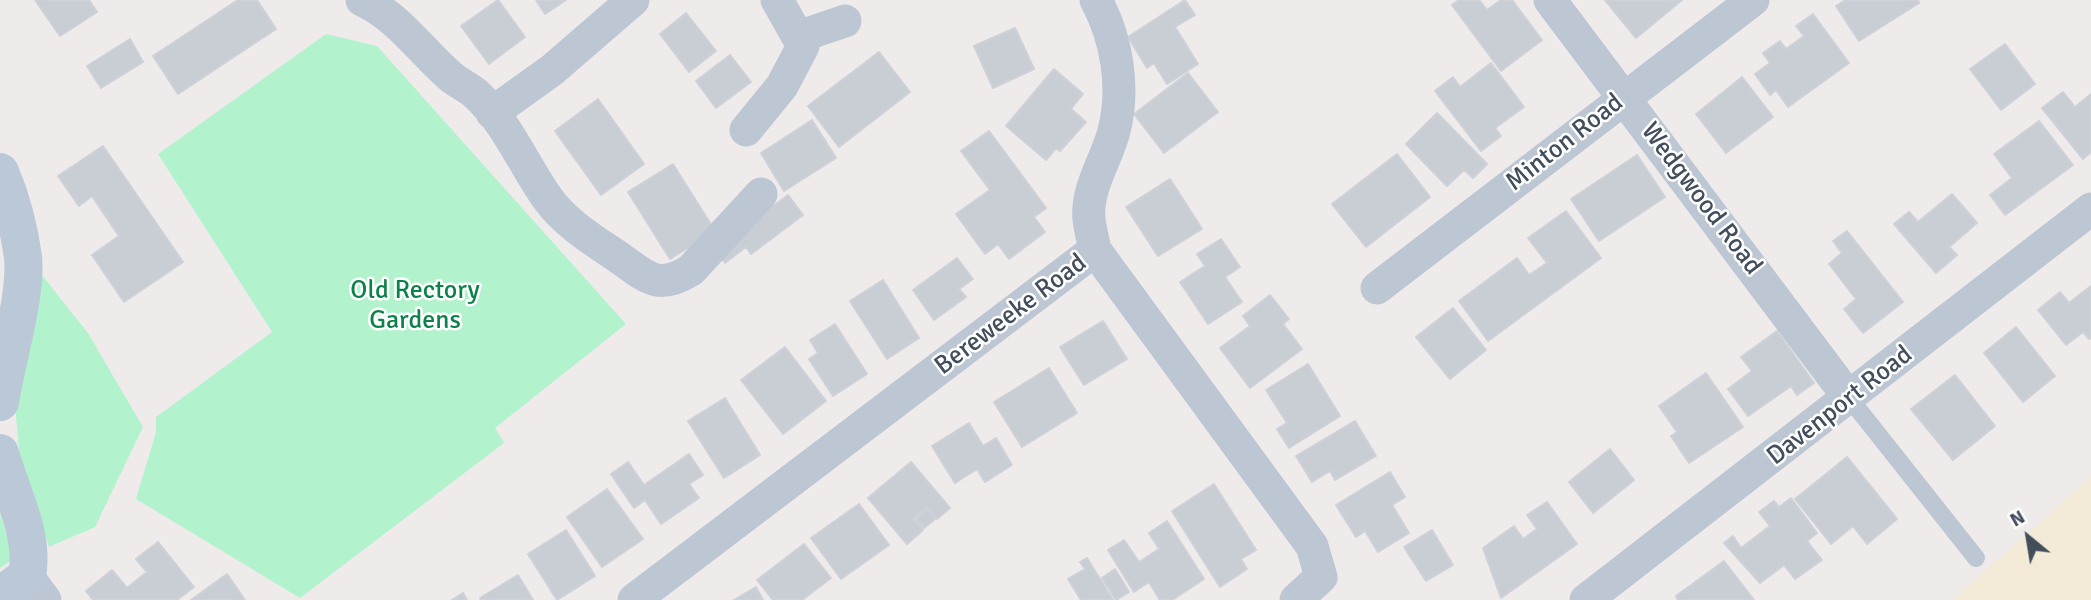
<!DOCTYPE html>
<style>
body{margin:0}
#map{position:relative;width:2091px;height:600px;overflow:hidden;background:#efebeb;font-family:Signika,sans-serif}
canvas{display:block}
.north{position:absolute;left:1993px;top:502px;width:70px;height:70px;-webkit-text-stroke:5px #fff;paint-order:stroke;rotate:330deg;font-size:19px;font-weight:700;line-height:28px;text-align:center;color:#424e5b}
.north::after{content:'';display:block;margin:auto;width:24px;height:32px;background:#424e5b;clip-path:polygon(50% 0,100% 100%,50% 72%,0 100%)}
</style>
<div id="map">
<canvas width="2091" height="600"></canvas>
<div class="north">N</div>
</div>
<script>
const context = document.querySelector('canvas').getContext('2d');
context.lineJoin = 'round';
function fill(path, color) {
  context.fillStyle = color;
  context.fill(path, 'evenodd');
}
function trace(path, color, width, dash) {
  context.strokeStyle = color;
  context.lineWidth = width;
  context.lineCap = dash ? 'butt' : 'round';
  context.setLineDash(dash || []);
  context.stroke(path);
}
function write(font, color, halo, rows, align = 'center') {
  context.font = font + ' Signika,sans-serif';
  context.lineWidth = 5;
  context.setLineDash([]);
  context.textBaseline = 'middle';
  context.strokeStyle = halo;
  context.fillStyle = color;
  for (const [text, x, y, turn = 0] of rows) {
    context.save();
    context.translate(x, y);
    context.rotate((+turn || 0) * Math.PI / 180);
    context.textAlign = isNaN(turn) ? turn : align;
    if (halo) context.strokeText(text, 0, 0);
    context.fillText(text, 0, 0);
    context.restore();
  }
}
const green = new Path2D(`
 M326,34L377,46L626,324L495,428L504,443L300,598L136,499L156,432V417L272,332L158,154Z
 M37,269L88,333L143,427L95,527L49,547L20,461L15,405Z
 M0,514L14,559L0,568Z`);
const sand = new Path2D(`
 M2091,476V600H1953Z`);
const building = new Path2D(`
 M35,0H89L97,12L60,36Z
 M238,0H257L276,29L178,94L153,56Z
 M498,0L525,37L489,64L461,26Z
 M536,0H566L545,14Z
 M1185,0L1195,15L1175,27L1198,64L1167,84L1154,63L1147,68L1128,37Z
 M1459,0H1479L1487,10L1501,0H1512L1542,40L1501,71L1452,5Z
 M1605,0H1682L1636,38Z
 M1846,0H1918L1919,3L1859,41L1836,6Z
 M686,13L716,51L689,72L660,34Z
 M1813,14L1849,63L1788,107L1776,90L1770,95L1755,74L1770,63L1763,53L1780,41L1786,49L1804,36L1796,26Z
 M1015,28L1034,69L993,88L974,46Z
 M130,39L143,62L101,88L87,66Z
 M2005,44L2035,84L2001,110L1970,69Z
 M879,52L910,92L839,147L808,106Z
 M730,55L751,82L716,108L696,81Z
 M1491,63L1524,107L1495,128L1501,136L1481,151L1435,91L1453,77L1460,87Z
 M1054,69L1083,94L1071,109L1086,122L1060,151L1056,148L1046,160L1006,126Z
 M1188,73L1218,112L1164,153L1134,114Z
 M1742,77L1773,117L1726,153L1696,114Z
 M2063,92L2075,107L2091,94V152L2083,159L2042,108Z
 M598,99L644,164L601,195L555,131Z
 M1437,113L1487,164L1473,178L1464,170L1447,186L1406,144Z
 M812,120L836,158L784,191L761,153Z
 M2039,121L2073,165L2005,215L1990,195L2012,178L1994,154Z
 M989,131L1046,208L1034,217L1045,232L1009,259L998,244L985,254L956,214L990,190L961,151Z
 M103,146L183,262L124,302L92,255L119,236L92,196L79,206L58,176Z
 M1397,154L1430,197L1366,247L1332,204Z
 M1637,155L1665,197L1599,241L1571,199Z
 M673,164L715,231L670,259L628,192Z
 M1170,179L1202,229L1158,256L1126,207Z
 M1952,194L1977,223L1949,247L1957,255L1936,273L1894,224L1909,212L1918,222Z
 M788,195L803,215L751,254L746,247L725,263L715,250Z
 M1566,211L1601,258L1488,341L1459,301L1517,258L1529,275L1547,263L1528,238Z
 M1847,231L1903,302L1863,333L1844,309L1856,299L1829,264L1842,253L1833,241Z
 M1221,239L1240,267L1225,277L1242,302L1208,324L1180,282L1205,266L1197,254Z
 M957,258L973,279L959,289L966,297L934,320L913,290Z
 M883,280L919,338L887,359L850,301Z
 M2091,286V338L2089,339L2083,332L2066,345L2038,310L2060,292L2069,303Z
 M1270,295L1289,319L1283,324L1302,349L1250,388L1220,348L1250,326L1243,316Z
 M1453,308L1486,350L1450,379L1416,337Z
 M1103,321L1127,359L1084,385L1060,347Z
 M835,324L867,374L833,396L809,359L818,353L810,340Z
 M2016,327L2055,376L2023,402L1984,353Z
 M1777,331L1814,383L1797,395L1791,386L1748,416L1728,389L1752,371L1741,357Z
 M785,347L826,401L783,434L741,380Z
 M1308,364L1340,416L1289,448L1277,429L1287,423L1266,390Z
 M1049,368L1077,413L1022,447L994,402Z
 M1706,373L1743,427L1689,463L1671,436L1677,432L1659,406Z
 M1955,375L1995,426L1953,460L1911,409Z
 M725,398L760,455L724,478L688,421Z
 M1355,421L1376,456L1335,480L1330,471L1312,482L1296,456Z
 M969,423L983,446L996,438L1012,465L985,482L977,469L955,483L932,446Z
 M1610,449L1634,480L1593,513L1569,482Z
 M689,454L703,475L689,484L699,498L661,524L645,500L634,508L611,474L628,462L644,485Z
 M1847,457L1897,519L1867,544L1853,526L1831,544L1795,499Z
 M911,462L950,508L937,519L927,507L913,519L923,530L907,544L868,498Z
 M1390,472L1405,497L1392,505L1409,533L1378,552L1365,531L1356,537L1336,505Z
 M1214,484L1256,550L1241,559L1247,569L1220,587L1172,511Z
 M607,489L643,539L602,567L567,517Z
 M1791,498L1817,533L1807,541L1822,560L1795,579L1784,565L1760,583L1724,543L1733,536L1741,548L1770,526L1759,512L1774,501L1779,507Z
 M1547,502L1577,544L1501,598L1483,548L1514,526L1523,539L1537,529L1527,515Z
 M859,504L889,545L841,579L811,538Z
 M927,509L935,519L924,528L916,519Z
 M1167,521L1204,579L1172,600H1160L1149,582L1134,592L1108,550L1124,540L1139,562L1159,549L1149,533Z
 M566,530L595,576L557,600L528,554Z
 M1432,530L1453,565L1426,581L1404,547Z
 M158,542L194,587L177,600H93L86,591L112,570L127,588L147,572L136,559Z
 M804,544L831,578L802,600H773L757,580Z
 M1087,558L1113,600H1081L1068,579L1085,569L1080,562Z
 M1724,561L1754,600H1678L1676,596Z
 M1115,569L1129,592L1116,600L1102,578Z
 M227,574L245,600H191Z
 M518,575L533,600H481L480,598Z
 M756,587L763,600H734Z
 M463,593L467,600H452Z`);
const lane = new Path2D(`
 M1850,399L1976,558`);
const street = new Path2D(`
 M362,0C399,17 420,50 450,76C458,83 468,87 476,94C508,124 523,164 548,199C567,225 595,241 621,259C649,279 659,290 691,270L761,194
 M1550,0L1850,399
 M798,37L845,21
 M492,113L552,70L633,0
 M746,130L782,86L803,46L777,0
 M1095,250C1093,240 1090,229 1089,219C1086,188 1107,159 1114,131C1125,88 1117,39 1096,0
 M1377,288L1753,0
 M27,576L45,600
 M634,600L1095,250L1312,546L1321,577L1296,600
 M1586,600L2091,209`);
const secondary = new Path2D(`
 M0,172C11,198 19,228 23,257C27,296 6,361 0,402
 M0,453C11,493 35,535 27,576L0,596`);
const streetNames = [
 ["Minton Road",1565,143,-38],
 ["Wedgwood Road",1701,199,53],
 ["Bereweeke Road",1011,315,-37],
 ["Davenport Road",1840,406,-38]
];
const parkNames = [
 ["Old Rectory",415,291],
 ["Gardens",415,321]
];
fill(green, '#b2f3ce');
fill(sand, '#f3ebd8');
fill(building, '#c9cdd4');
trace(building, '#ced1d8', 2);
trace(lane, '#bcc7d3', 18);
trace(street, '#bcc7d3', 33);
trace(secondary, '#bbc8d7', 38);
write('26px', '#424e5b', '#fff', streetNames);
write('26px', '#0c824b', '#fff', parkNames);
</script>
